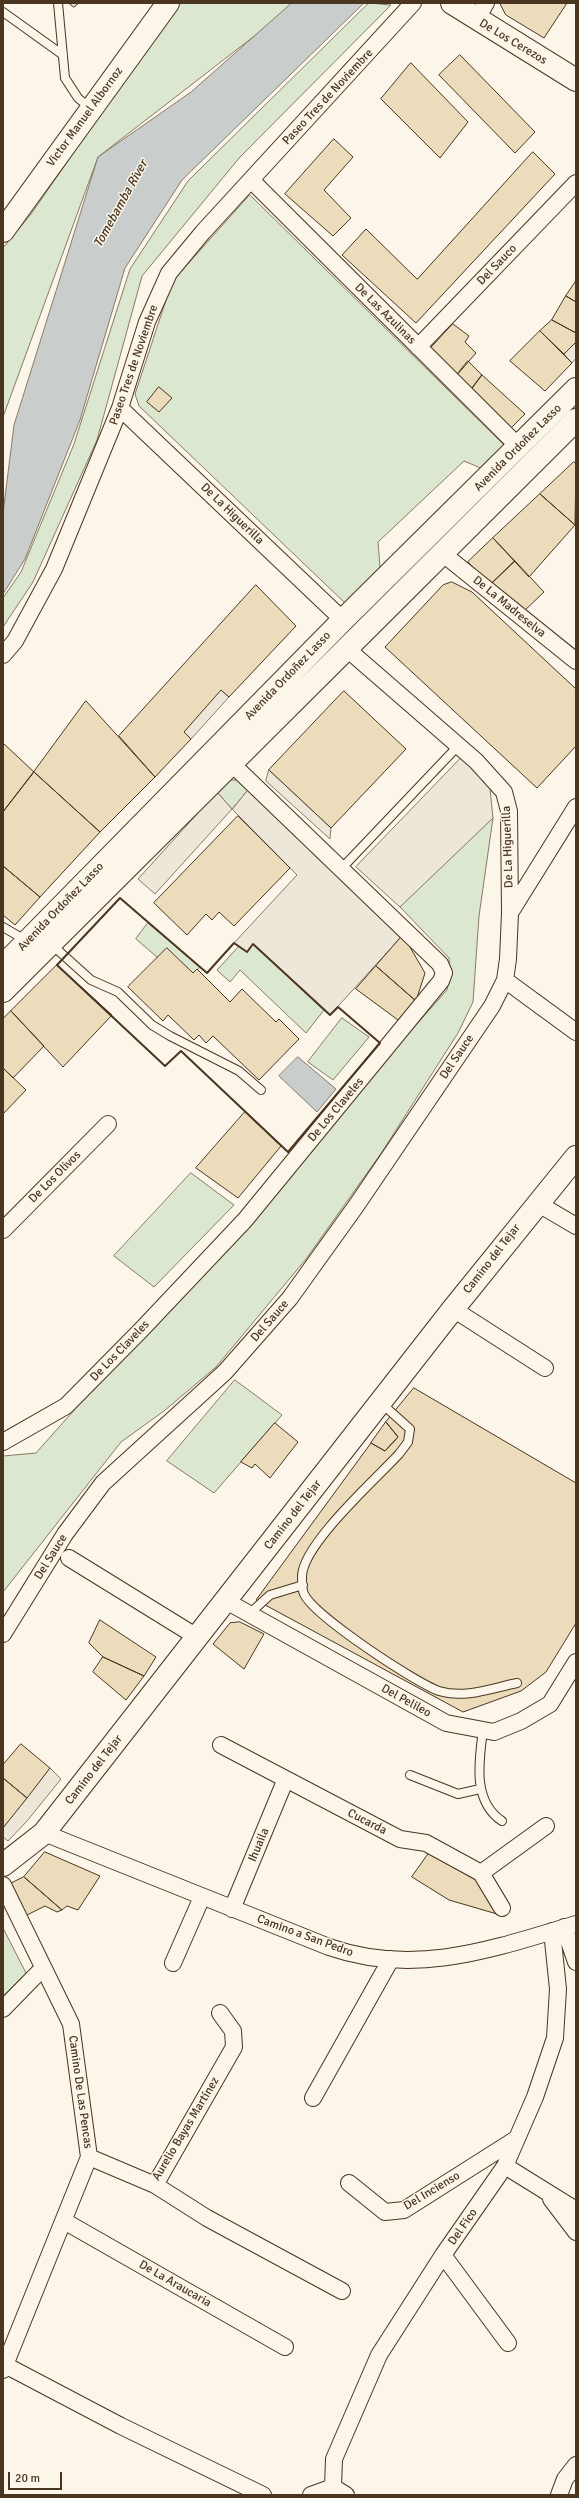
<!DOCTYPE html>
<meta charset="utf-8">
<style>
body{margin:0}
#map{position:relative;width:579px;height:2498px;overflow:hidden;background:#fbf6e9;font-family:Signika,sans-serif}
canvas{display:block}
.frame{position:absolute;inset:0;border:4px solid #4a3520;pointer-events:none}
.scale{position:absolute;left:8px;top:2472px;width:54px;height:18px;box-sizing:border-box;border:2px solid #4a3520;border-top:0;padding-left:5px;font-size:12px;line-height:14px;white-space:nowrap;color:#4a3520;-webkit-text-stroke:3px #fbf6e9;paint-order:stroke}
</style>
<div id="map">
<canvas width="579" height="2498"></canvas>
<div class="frame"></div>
<div class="scale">20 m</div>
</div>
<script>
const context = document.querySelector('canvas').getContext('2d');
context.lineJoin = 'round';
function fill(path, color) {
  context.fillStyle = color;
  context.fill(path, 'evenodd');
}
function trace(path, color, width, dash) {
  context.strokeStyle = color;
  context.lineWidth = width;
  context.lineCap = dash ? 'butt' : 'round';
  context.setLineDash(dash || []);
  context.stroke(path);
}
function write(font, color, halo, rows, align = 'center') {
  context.font = font + ' Signika,sans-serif';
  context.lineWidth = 3;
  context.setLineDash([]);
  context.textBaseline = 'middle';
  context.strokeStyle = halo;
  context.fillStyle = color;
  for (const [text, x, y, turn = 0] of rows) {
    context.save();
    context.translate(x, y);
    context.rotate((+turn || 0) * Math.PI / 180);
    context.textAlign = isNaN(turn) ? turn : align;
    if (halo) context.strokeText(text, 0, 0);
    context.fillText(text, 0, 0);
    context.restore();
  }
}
const green = new Path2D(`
 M178,3H297L98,157L3,417V248L31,214Z
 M369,3L391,5L240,157L142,276L97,440L33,582L3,627V598L21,572L74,444L130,269L188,181Z
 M250,195L507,448L483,469L464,461L378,542L380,567L345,603L139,406L135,394L172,282Z
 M229,780H238L249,789L232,809L217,792Z
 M493,818L479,916L473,1002L458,1033L382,1152L306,1259L216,1367L164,1411L121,1442L3,1592V1456L36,1453L447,990L450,975L449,958L400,907Z
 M148,923L200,967L186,982L136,939Z
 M253,944L324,1010L306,1033L240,970L230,982L217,970L239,946L247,952Z
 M342,1018L369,1037L333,1080L308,1062Z
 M191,1173L234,1205L154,1287L114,1256Z
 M235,1380L282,1415L214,1493L167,1461Z
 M3,1928L26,1973L3,1996Z`);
const parking = new Path2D(`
 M576,342V358L572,363L564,354Z
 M221,690L229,697L191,739L184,732Z
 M464,755L489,779L493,818L400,907L356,867Z
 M269,770L331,828L330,839L266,781Z
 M249,789L403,935L330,1015L253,944L247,952L234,943L297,875L232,809L155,894L138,879L217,792L232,809Z
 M50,1768L61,1779L27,1821L8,1841L3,1837V1828Z`);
const water = new Path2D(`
 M292,3H364L182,180L125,268L80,420L25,559L3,594V513L14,425L98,157L191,92Z
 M298,1057L336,1089L317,1112L279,1076Z`);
const building = new Path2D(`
 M69,3H79L74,7Z
 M500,3H567L544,38L506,15Z
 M460,55L535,132L515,153L439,75Z
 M411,63L468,122L440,158L381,99Z
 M334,139L353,157L324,190L351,218L333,236L285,194Z
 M533,152L555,174L416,323L342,255L366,229L417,279Z
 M576,281V302L566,296Z
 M566,296L576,302V333L552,320Z
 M552,320L576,333V342L564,354L540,331Z
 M453,324L469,336L465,342L476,353L456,376L429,350Z
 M540,331L572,363L545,391L510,361Z
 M468,361L482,375L470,391L456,376Z
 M482,375L525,414L509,430L470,391Z
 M159,387L172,398L159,412L147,402Z
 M574,462L576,464L575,525L540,494Z
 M540,494L575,525L529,577L493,538Z
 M493,538L515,561L490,585L468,562Z
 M515,561L544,592L522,613L490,585Z
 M452,582L472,592L576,689V746L537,788L385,647L443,585Z
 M256,585L296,626L229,697L221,690L184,732L191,739L155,777L119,736Z
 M344,691L406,749L331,828L269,770Z
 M86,701L155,777L100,832L34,772Z
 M3,743L34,772L3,812Z
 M34,772L100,832L40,897L3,866V812Z
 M238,816L290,868L234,926L219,912L212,920L206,914L187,935L154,903Z
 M3,866L40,897L15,925L3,915Z
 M403,935L425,973L416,1001L376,966Z
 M167,948L193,973L197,969L230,1002L242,989L276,1022L279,1019L299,1039L259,1080L213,1036L206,1043L199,1035L194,1040L168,1015L163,1021L128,987Z
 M57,965L112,1015L63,1067L11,1011Z
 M376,966L416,1001L398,1020L356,989Z
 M11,1011L44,1046L13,1078L3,1068V1019Z
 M3,1068L26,1090L3,1114Z
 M245,1112L281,1146L238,1198L196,1168Z
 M414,1388L576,1483V1623L546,1672L521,1691L463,1712L256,1600L371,1443L385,1451L398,1437L386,1422Z
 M386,1422L398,1437L385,1451L371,1443Z
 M275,1423L298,1442L270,1478L255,1464L252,1468L241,1462Z
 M100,1620L156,1657L144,1676L103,1657L89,1643Z
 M240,1622L264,1634L244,1669L213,1644L230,1623Z
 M103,1657L144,1676L126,1700L93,1672Z
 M21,1744L50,1768L27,1798L3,1778V1765Z
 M3,1778L27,1798L3,1828Z
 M45,1852L100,1876L78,1910L67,1906L62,1910L24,1877Z
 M429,1853L476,1880L497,1914L449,1900L412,1877Z
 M24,1877L62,1910L57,1912L45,1906L25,1916L10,1884Z`);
const lane = new Path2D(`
 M58,3L65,78L78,98L90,108
 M3,12L63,55
 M342,868L458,746
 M3,927L27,941
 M51,944L91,980L118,992L152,1025L170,1036L239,1071L261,1090
 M381,1403L410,1429L408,1442L399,1454C376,1479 303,1544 302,1576C302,1581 302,1590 304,1594C314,1616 416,1683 439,1691C465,1699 492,1688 517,1683
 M249,1614L270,1595L303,1585
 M483,1730C479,1761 472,1801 502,1821
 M410,1775L458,1794L480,1789`);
const street = new Path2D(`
 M476,20L486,3
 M251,180L519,447
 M418,347L576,183
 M120,408L343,620
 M442,553L576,661
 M3,655L15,641L54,569L120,408L147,322L169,273L203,232L413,3
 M510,913L576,807
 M505,980L576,1032
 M537,1203L576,1226
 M3,1230L108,1124
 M453,1309L545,1368
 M3,1442L66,1406L142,1329L245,1220L441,981L444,973L440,964L231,763
 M69,1558L197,1637
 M226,1601L446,1723L494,1732L521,1721L550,1704L576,1662
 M3,1634L65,1534L103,1483L225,1372L290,1298L356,1206L492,1006L505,980L508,959L510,913L509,811L504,792L476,761L346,648
 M221,1745L400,1839L426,1843L481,1873L502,1908
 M44,1833L329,1947C415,1977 493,1949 576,1924
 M481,1873L546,1826
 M3,1885L71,2024L89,2157L3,2370
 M232,1909L285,1781
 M564,1927L576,1962
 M173,1963L202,1897
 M3,2009L43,1968
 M313,2098L391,1959
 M89,2157L155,2185L234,2047L233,2031L220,2013
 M505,2166L576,2210
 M349,2183L385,2212L404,2210L516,2139
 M155,2185L207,2218L342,2291
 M551,2199L576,2232
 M64,2221L285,2347
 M443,2255L508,2343
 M5,2365L121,2426L263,2495
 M333,2487L334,2459L379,2355L443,2255L505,2166L535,2097L555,2038L558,1989L552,1931
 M333,2487L346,2495
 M311,2495L333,2487
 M559,2495L565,2479L576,2465`);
const secondary = new Path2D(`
 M452,3L576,80
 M3,231L168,3
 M3,1865L44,1833L453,1309L576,1157`);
const primary = new Path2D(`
 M3,966L343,620L576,389
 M3,991L576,420`);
const wall = new Path2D(`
 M120,898L207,973L234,943L247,952L253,944L330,1015L338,1007L380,1043L288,1152L181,1051L165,1066L57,965Z`);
const streetNames = [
 ["De Los Cerezos",513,42,31],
 ["Paseo Tres de Noviembre",328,97,-47],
 ["Victor Manuel Albornoz",85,117,-54],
 ["Del Sauco",497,265,-46],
 ["De Las Azulinas",385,314,45],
 ["Paseo Tres de Noviembre",134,365,-71],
 ["Avenida Ordoñez Lasso",518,448,-45],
 ["De La Higuerilla",232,514,44],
 ["De La Madreselva",509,607,39],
 ["Avenida Ordoñez Lasso",288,676,-46],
 ["De La Higuerilla",508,847,-92],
 ["Avenida Ordoñez Lasso",61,907,-46],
 ["Del Sauce",457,1057,-56],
 ["De Los Claveles",336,1110,-50],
 ["De Los Olivos",55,1177,-45],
 ["Camino del Tejar",492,1259,-52],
 ["Del Sauce",270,1321,-49],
 ["De Los Claveles",120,1351,-46],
 ["Camino del Tejar",293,1515,-52],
 ["Del Sauce",51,1557,-58],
 ["Del Pelileo",406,1701,29],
 ["Camino del Tejar",94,1770,-52],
 ["Cucarda",367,1822,27],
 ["Ihuaila",259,1845,-67],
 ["Camino a San Pedro",305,1936,20],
 ["Camino De Las Pencas",80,2092,82],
 ["Aurelio Bayas Martínez",186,2129,-59],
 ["Del Incienso",432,2191,-31],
 ["Del Fico",463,2227,-55],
 ["De La Araucaria",175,2284,30]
];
const waterNames = [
 ["Tomebamba River",121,204,-61]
];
fill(green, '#dce7d0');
trace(green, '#887966', 1);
fill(parking, '#ede7d9');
trace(parking, '#887966', 1);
fill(water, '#c9cecd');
trace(water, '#887966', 1);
fill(building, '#ecdcbc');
trace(building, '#4a3520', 1);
trace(lane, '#4a3520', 10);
trace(street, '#4a3520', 18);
trace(secondary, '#4a3520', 24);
trace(primary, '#4a3520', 24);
trace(lane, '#fbf6e9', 8);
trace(street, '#fbf6e9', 16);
trace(secondary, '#fbf6e9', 22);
trace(primary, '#fbf6e9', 22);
trace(wall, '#4a3520', 2);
write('12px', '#4a3520', '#fbf6e9', streetNames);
write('italic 13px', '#4a3520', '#fbf6e9', waterNames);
</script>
